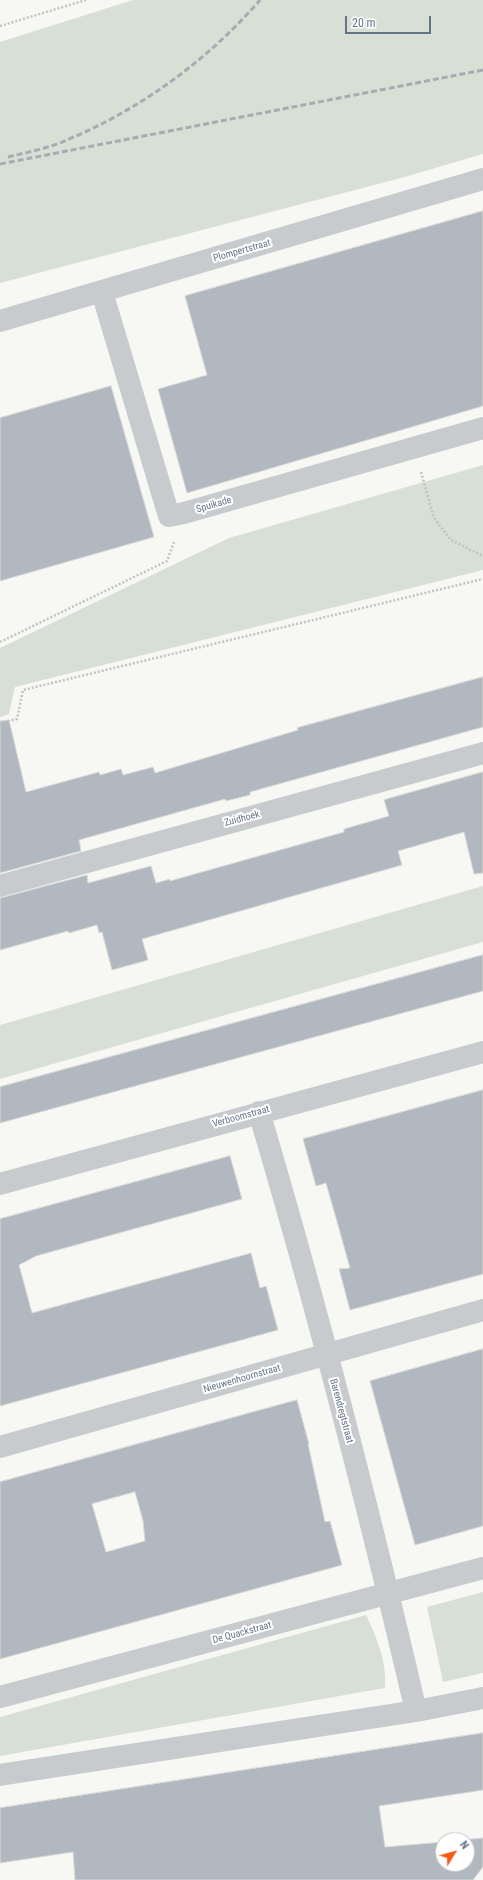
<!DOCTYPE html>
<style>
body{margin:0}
#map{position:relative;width:483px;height:1880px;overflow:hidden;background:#f7f8f4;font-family:"Roboto Condensed",sans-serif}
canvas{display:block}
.north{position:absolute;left:435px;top:1832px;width:40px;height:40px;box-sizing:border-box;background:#fff;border:1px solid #c1c8cf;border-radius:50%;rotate:53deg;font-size:11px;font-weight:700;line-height:16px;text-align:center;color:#647588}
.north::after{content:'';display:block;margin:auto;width:14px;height:18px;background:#f45d18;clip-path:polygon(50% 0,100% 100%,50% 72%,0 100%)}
.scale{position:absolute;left:345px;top:16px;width:86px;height:18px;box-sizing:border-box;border:2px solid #647588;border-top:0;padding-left:5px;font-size:12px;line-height:14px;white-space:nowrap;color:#647588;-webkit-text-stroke:3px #fff;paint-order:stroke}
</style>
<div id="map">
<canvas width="483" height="1880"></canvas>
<div class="north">N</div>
<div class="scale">20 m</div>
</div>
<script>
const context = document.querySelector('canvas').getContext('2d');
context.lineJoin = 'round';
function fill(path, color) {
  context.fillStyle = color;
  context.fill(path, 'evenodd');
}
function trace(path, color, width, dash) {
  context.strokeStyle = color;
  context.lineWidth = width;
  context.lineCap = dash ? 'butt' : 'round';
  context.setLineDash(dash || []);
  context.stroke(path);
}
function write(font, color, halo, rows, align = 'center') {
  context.font = font + ' "Roboto Condensed",sans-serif';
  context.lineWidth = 4;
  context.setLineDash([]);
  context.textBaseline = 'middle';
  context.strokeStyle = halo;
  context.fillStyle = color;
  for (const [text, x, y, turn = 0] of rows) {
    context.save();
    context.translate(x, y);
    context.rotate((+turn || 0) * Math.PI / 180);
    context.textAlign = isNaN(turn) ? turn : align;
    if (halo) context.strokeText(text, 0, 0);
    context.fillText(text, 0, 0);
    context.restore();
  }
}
const green = new Path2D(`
 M133,0H483V154L401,178L0,283V42Z
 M483,465V570L15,687L9,714L0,717V648L229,538Z
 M483,886V942L0,1079V1025Z
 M483,1592V1673L443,1682L427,1607Z
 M366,1615C377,1637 387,1663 385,1688L0,1756V1717Z`);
const building = new Path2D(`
 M483,211V406L187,493L158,389L207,375L185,296Z
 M111,386L154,537L0,581V418Z
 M483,677V727L250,792V795L226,801L225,799L79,840L81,851L0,873V721L9,720L26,792L99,772L100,775L121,769L123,775L153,767L155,773L298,730L297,728Z
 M483,772V873L474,874L464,832L398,851L402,865L142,939L148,960L112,970L102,932L99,933L97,925L69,933L68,931L0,950V898L87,875L88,883L151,866L156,883L170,879V881L344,832V829L389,816L384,800Z
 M483,955V991L0,1123V1087Z
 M483,1090V1274L350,1310L339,1269L350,1268L336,1218L326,1183L316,1186L303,1139Z
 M230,1156L242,1199L36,1256L19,1265L32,1313L251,1253L260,1288L266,1286L278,1330L0,1406V1219Z
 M483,1349V1526L415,1545L370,1381Z
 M297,1400L309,1444H308L325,1522L330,1521L342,1565L0,1659V1482ZM135,1492L143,1521L145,1541L106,1552L92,1504Z
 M483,1733V1790L379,1806L385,1847L443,1842V1864H467V1840H461L483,1838V1867L473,1880H75L73,1852L0,1863V1808Z`);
const path = new Path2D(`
 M0,26L86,0
 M421,472L434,518L451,540L483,556
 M0,642L167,561L174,542
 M0,723L17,719L23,690L483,579`);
const street = new Path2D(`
 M102,292L169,516L184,513L483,428
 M0,321L483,179
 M0,886L483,753
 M259,1112C318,1310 369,1510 416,1711
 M0,1184L483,1052
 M0,1447L483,1310
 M0,1697L483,1568
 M0,1775L416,1711L483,1698`);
const rail = new Path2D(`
 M8,157C28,152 50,148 69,139C141,109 209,59 260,0
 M0,164L483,70`);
const streetNames = [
 ["Plompertstraat",242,251,-16],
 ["Spuikade",214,505,-16],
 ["Zuidhoek",242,819,-15],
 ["Verboomstraat",241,1117,-15],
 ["Nieuwenhoornstraat",242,1379,-16],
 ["Barendregtstraat",341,1411,75],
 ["De Quackstraat",242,1633,-15]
];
fill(green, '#d8e0d5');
fill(building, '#b1b8bf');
trace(building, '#d9d9d7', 1);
trace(path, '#c0c2c5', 2.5, [2, 2]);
trace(street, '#c7cbce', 22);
trace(rail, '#a7acb3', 3, [6, 3]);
write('10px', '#647588', '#fff', streetNames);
</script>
